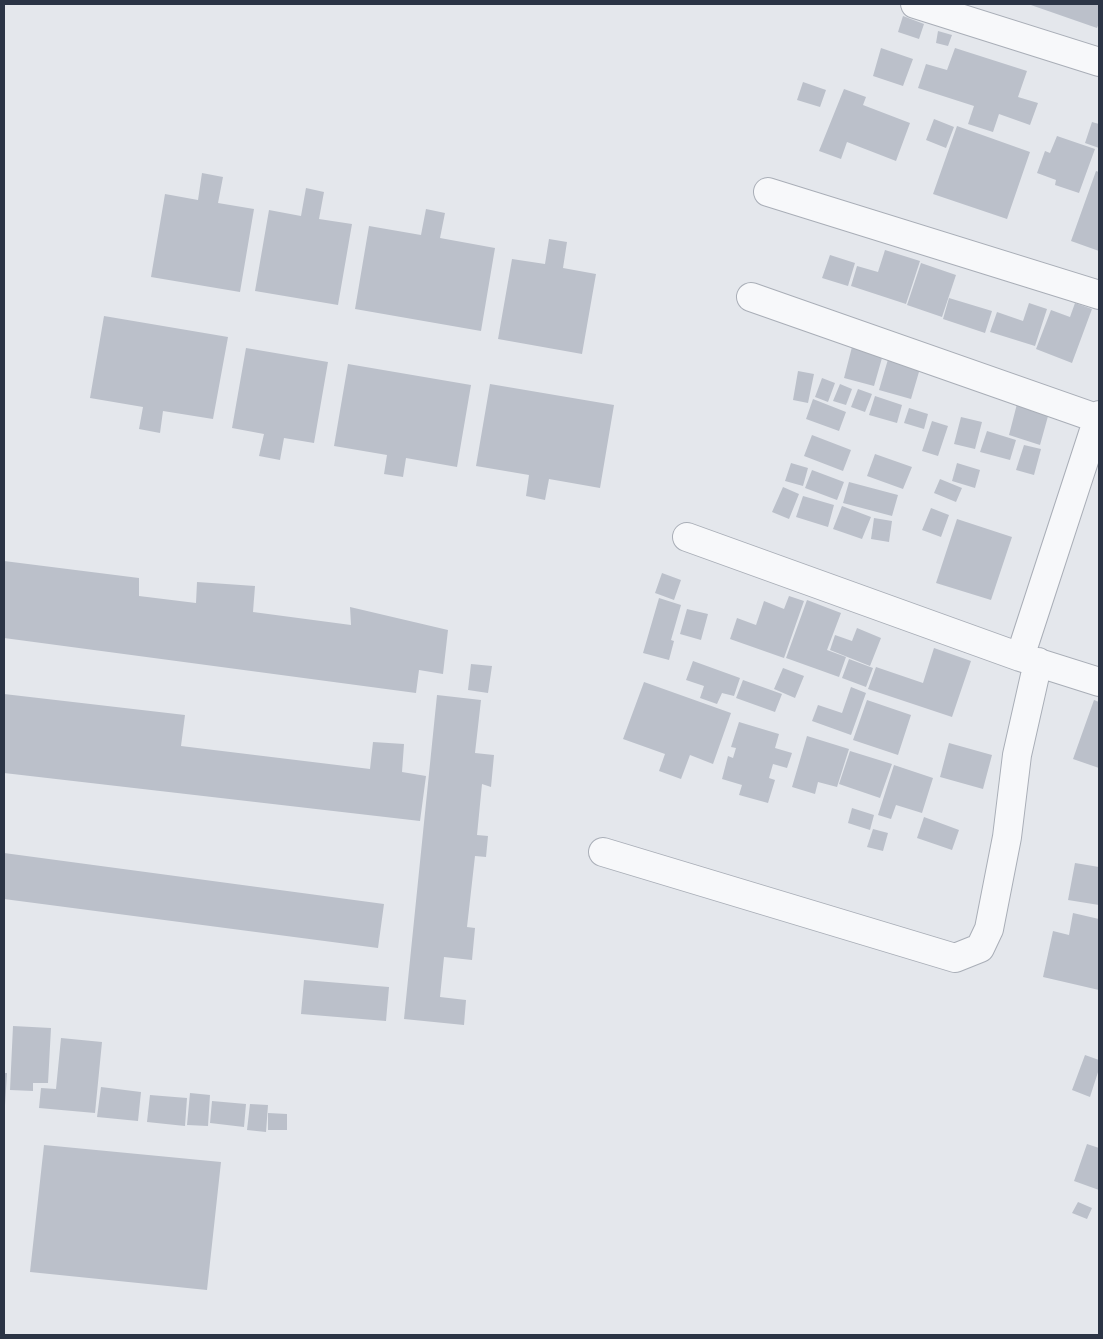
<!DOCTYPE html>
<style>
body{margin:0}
#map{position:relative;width:1103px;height:1339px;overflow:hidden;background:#e4e7ec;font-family:"Golos Text",sans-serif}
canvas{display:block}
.frame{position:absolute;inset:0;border:5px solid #2b3445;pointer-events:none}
</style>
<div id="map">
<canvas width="1103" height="1339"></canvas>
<div class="frame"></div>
</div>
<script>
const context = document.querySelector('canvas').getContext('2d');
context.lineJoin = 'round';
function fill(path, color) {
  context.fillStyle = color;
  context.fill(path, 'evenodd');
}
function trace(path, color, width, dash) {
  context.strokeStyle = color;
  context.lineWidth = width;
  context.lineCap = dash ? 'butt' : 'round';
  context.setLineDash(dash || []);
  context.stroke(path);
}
const building = new Path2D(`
 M1028,4H1099V23L1097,28Z
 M903,16L924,24L919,39L898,32Z
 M938,31L952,35L948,46L936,43Z
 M881,48L913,59L903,86L873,76Z
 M955,48L1027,71L1018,97L1038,103L1030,125L999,114L993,132L968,124L974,106L918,88L926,64L947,70Z
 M803,82L826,90L820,107L797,100Z
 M844,89L866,97L863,105L910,123L896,161L847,142L841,159L819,151Z
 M934,119L954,127L946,148L926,140Z
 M1092,122L1099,124V148L1085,143Z
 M957,126L1030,152L1007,219L933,194Z
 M1057,136L1095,149L1079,193L1055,185L1056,180L1037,173L1045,151L1050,153Z
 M1096,171L1099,172V251L1071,241Z
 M202,173L223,177L218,203L254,209L240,292L151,277L165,194L198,200Z
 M306,188L324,192L319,219L352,224L338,305L255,291L269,210L301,216Z
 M426,209L445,213L440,238L495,248L481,331L355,309L369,226L421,235Z
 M549,239L567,242L563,268L596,274L582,354L498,339L512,259L545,264Z
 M885,250L920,261L906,304L851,286L857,266L878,272Z
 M830,255L855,263L848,286L822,278Z
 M921,263L956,275L942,317L907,305Z
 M949,298L992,311L985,333L943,319Z
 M1029,303L1047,309L1035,346L990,332L997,312L1023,321Z
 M1075,303L1092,309L1072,363L1036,349L1051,310L1070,317Z
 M104,316L228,337L213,419L163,411L160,433L139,429L143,407L90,398Z
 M853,343L884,351L874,386L844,378Z
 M246,348L328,362L314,443L284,438L280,460L259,456L264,434L232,428Z
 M889,356L921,365L911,399L879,390Z
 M348,364L471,385L457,467L406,458L403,477L384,474L387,455L334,446Z
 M798,371L814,374L808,403L793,400Z
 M822,378L835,383L828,402L815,397Z
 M490,384L614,405L600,488L549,479L545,500L526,496L529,475L476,466Z
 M840,384L852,389L846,405L833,401Z
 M858,389L872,394L865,412L851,407Z
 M875,396L902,405L897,423L869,415Z
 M813,399L846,412L839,431L806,419Z
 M1018,400L1050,409L1040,445L1009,435Z
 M909,408L928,414L924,429L904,423Z
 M961,417L982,422L975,449L954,444Z
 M932,421L948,426L938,456L922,451Z
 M987,431L1016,440L1010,460L980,452Z
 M812,435L851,450L843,471L804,456Z
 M1024,445L1041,449L1034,475L1016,470Z
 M875,454L912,467L903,489L867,476Z
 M791,463L808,468L803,486L785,481Z
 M957,463L980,470L975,488L952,481Z
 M812,470L844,482L837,500L805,488Z
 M940,479L962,488L956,502L934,493Z
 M849,482L898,495L892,516L843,503Z
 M783,487L799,494L789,519L772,512Z
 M803,496L834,505L828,527L796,517Z
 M842,506L871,517L862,539L833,529Z
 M931,508L949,515L941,537L922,530Z
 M874,518L892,521L889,542L871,539Z
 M957,519L1012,537L991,600L936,583Z
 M4,561L139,578V596L196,603L197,582L255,586L253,612L351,625L350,607L448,630L443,674L419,670L416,693L4,638Z
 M662,573L681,580L674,600L655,593Z
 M789,596L804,601L784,658L730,639L737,618L756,625L764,601L784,609Z
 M659,598L681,605L671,640L674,641L669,660L643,653Z
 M807,600L841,613L827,650L846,657L839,677L786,658Z
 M687,609L708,614L701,640L680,634Z
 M857,628L881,638L870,666L830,650L835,635L852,641Z
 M934,648L971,661L952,717L868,689L876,667L923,683Z
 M849,659L873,668L866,687L842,678Z
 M693,661L740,678L734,696L722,693L717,704L700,698L704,686L686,680Z
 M471,664L492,666L488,693L468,690Z
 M783,668L804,676L795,698L774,689Z
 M743,680L782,694L775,712L736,698Z
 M644,682L731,713L713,764L690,755L681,779L659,771L665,754L623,739Z
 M851,687L866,693L851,735L812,721L818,705L842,713Z
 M4,694L185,715L181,746L370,769L373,742L404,744L402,772L426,776L420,821L4,773Z
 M437,695L481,700L475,753L494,755L491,787L482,784L477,835L488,836L486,857L475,856L467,927L475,928L472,960L444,957L440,997L466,1000L464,1025L404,1019Z
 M867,700L911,715L898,755L853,740Z
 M1094,700L1099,702V768L1073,759Z
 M739,722L779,734L775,748L792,753L787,768L773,764L769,778L775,780L768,803L739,795L742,785L722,779L728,756L733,758L736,748L731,747Z
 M807,736L849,749L837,787L818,782L815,794L792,787Z
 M949,743L992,755L983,789L940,777Z
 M850,751L892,764L880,798L839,784Z
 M894,765L933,778L922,813L896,805L891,819L878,815Z
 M852,808L874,815L870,830L848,823Z
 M924,817L959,830L952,850L917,838Z
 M873,829L888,833L883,851L867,847Z
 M4,853L384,904L378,948L4,899Z
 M1075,863L1099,867V905L1068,900Z
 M1073,913L1099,919V990L1043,977L1053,931L1069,935Z
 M304,980L389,987L386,1021L301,1014Z
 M13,1026L51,1028L48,1083H33V1091L10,1090Z
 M61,1038L102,1042L95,1113L39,1108L41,1088L56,1089Z
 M1085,1055L1099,1060V1069L1090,1097L1072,1090Z
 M4,1073H7L5,1105H4Z
 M101,1087L141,1092L138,1121L97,1117Z
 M190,1093L210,1095L208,1126L187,1125Z
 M150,1095L187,1098L185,1126L147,1122Z
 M212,1101L246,1104L244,1127L210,1123Z
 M250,1104L268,1105L266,1132L247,1130Z
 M268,1113L287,1114V1130H268Z
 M1087,1144L1099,1148V1190L1074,1181Z
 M44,1145L221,1162L207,1290L30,1272Z
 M1078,1202L1092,1208L1087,1219L1072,1213Z`);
const minor = new Path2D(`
 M915,4L1099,62
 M768,192L1099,295
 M751,297L1099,419
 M687,537L1020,657L1099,682
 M1020,657L1099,415
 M603,852L955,958L980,948L989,929L1007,837L1017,755L1038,662`);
fill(building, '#bbc0ca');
trace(minor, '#a9aeb7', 30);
trace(minor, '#f7f8fa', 28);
</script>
